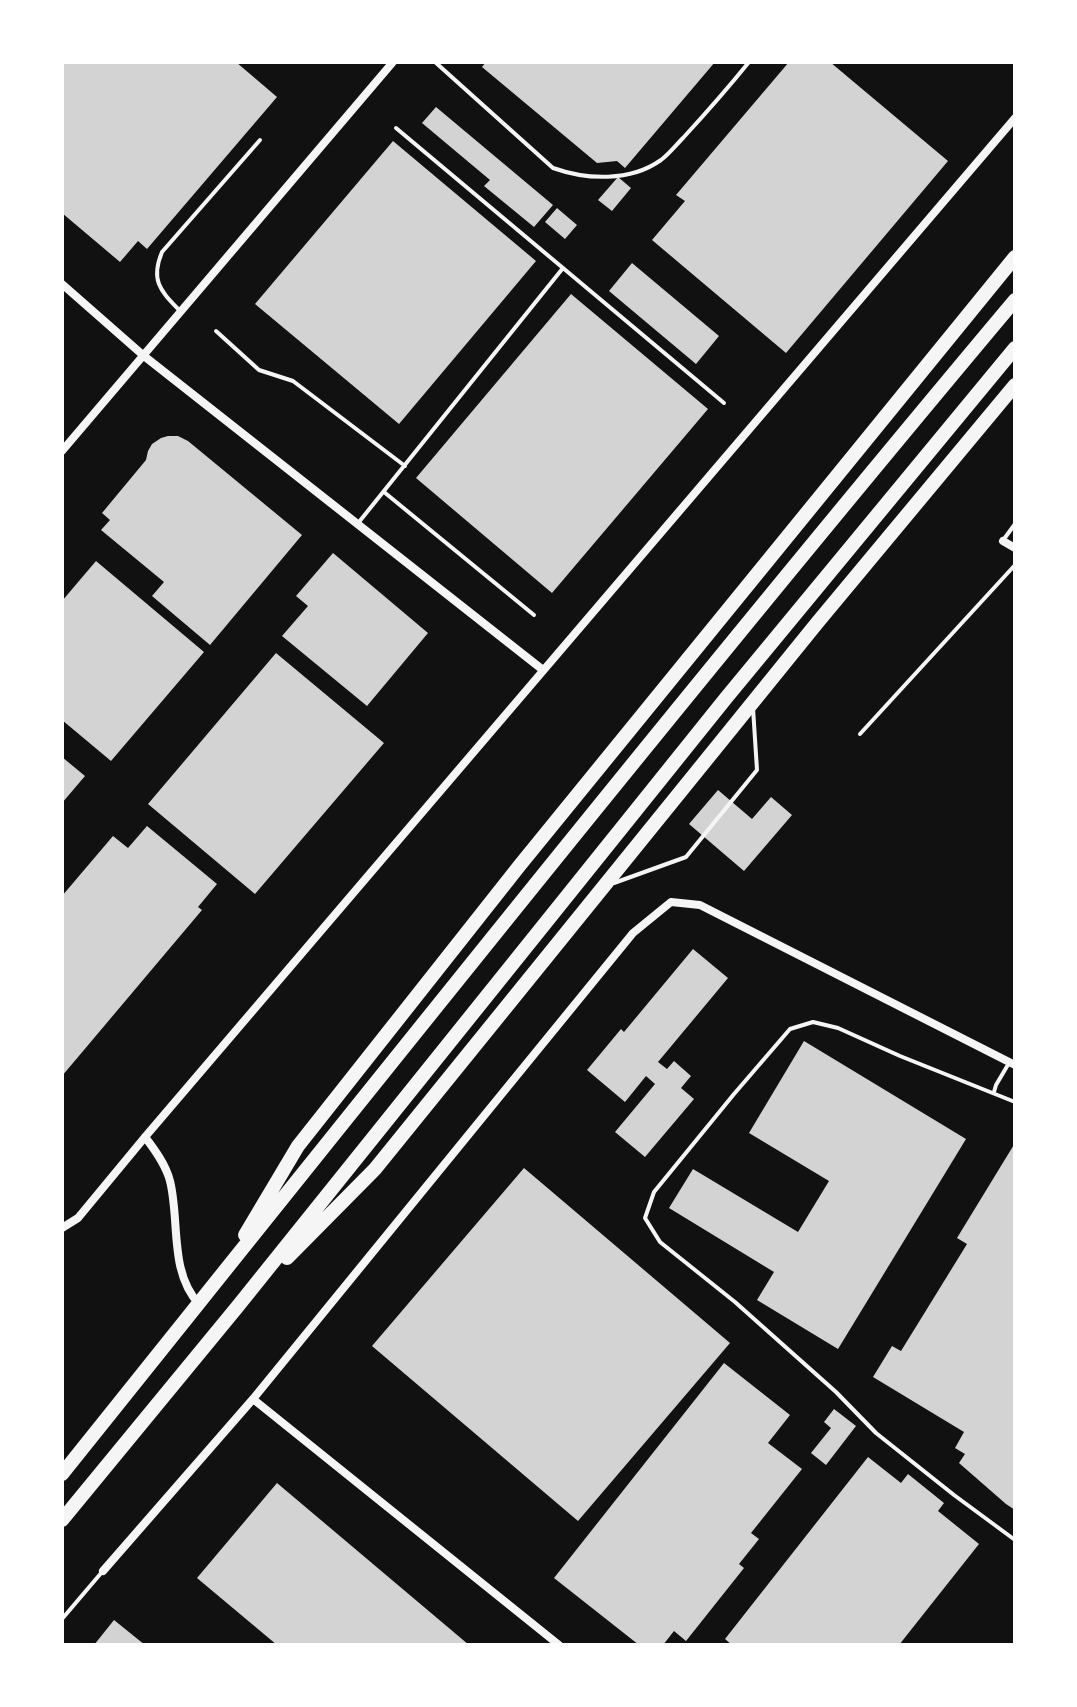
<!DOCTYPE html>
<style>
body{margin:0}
#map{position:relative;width:1077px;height:1707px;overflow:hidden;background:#111;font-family:Georgia,serif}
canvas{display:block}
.frame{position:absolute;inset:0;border:64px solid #fff;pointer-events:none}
</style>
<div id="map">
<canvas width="1077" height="1707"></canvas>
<div class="frame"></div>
</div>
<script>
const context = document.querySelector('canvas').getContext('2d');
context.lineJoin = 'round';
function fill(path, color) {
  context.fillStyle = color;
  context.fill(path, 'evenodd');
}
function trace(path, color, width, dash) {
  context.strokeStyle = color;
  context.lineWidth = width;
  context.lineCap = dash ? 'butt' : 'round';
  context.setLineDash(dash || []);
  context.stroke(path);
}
const building = new Path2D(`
 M62,62H236L277,97L147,249L138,241L120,262L62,213Z
 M486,62H715L625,168L617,161L597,163L482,67Z
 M789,62H830L948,161L786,353L652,240L685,201L676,195Z
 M436,107L553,205L534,227L484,186L490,180L422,123Z
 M393,141L536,261L399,424L255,304Z
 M618,177L631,188L612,211L598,200Z
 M557,208L577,225L565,239L545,222Z
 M632,263L719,336L696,364L609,291Z
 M571,294L708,409L552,593L416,478Z
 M168,436H178L188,441L302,535L210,645L152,596L164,582L101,530L110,520L102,513L146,460L148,451L152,444L161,438Z
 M333,553L428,633L367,706L282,636L308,606L296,596Z
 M96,561L204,652L111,761L62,720V601Z
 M276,653L384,743L255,894L148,804Z
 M62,757L85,776L62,803Z
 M718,790L752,819L771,797L792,815L744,871L689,824Z
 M147,826L217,884L198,907L202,910L62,1076V896L113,836L128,848Z
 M693,949L728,978L658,1062L667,1069L674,1061L691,1076L681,1088L694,1099L645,1157L615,1132L655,1084L646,1076L625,1102L587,1070L621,1029L624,1032Z
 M804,1041L966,1139L838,1349L757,1300L774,1272L669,1208L693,1169L798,1232L829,1181L749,1133Z
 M1015,1143V1510L1006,1504L959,1463L965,1454L955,1448L964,1432L873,1377L892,1346L901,1351L967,1244L957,1238Z
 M524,1168L730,1343L578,1521L372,1346Z
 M724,1363L790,1415L768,1443L802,1469L751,1533L759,1539L739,1564L744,1568L686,1641L674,1631L663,1645H639L554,1578Z
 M834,1409L856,1426L826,1465L811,1453L831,1428L824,1422Z
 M868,1457L901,1483L908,1474L944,1503L938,1511L979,1544L899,1645H732L725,1639Z
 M277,1483L469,1645H277L197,1578Z
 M114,1620L145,1645H94Z`);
const service = new Path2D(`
 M435,62L553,168C587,180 630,182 661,160C669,154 676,145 683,138C706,113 728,88 749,62
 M396,128L724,403
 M179,310C161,291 150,281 162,252L260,140
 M216,331L259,370L293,381L405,466
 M384,492L534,615
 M359,522L563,268
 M1004,539L1015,524
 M860,734L1015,565
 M614,883L686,857L757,770L753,708
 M994,1092L996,1085L1009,1063
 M1015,1102L900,1056L838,1028L813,1022L790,1029L734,1094L654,1192L645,1218L660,1242L735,1302L836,1392L876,1433L954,1495L1015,1540
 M62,1619L102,1572`);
const minor = new Path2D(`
 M62,284L144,356L543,670
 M62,451L393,62
 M1003,541L1015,548
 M145,1137C155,1150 166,1165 170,1181C180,1221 169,1272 199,1304
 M62,1228L78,1218L145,1137L1015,118
 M253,1399L559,1645
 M103,1571L253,1399L633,933L671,902L700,905L1015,1065`);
const trunk = new Path2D(`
 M245,1235L298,1146L520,865L1015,257
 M287,1258L375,1169L817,623L1015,385
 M62,1474C377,1081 691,686 1015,300
 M62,1520L238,1306L726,698L1015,348`);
fill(building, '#d3d3d3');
trace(service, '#f5f5f5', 4);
trace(minor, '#f5f5f5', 8);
trace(trunk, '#f5f5f5', 14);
</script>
